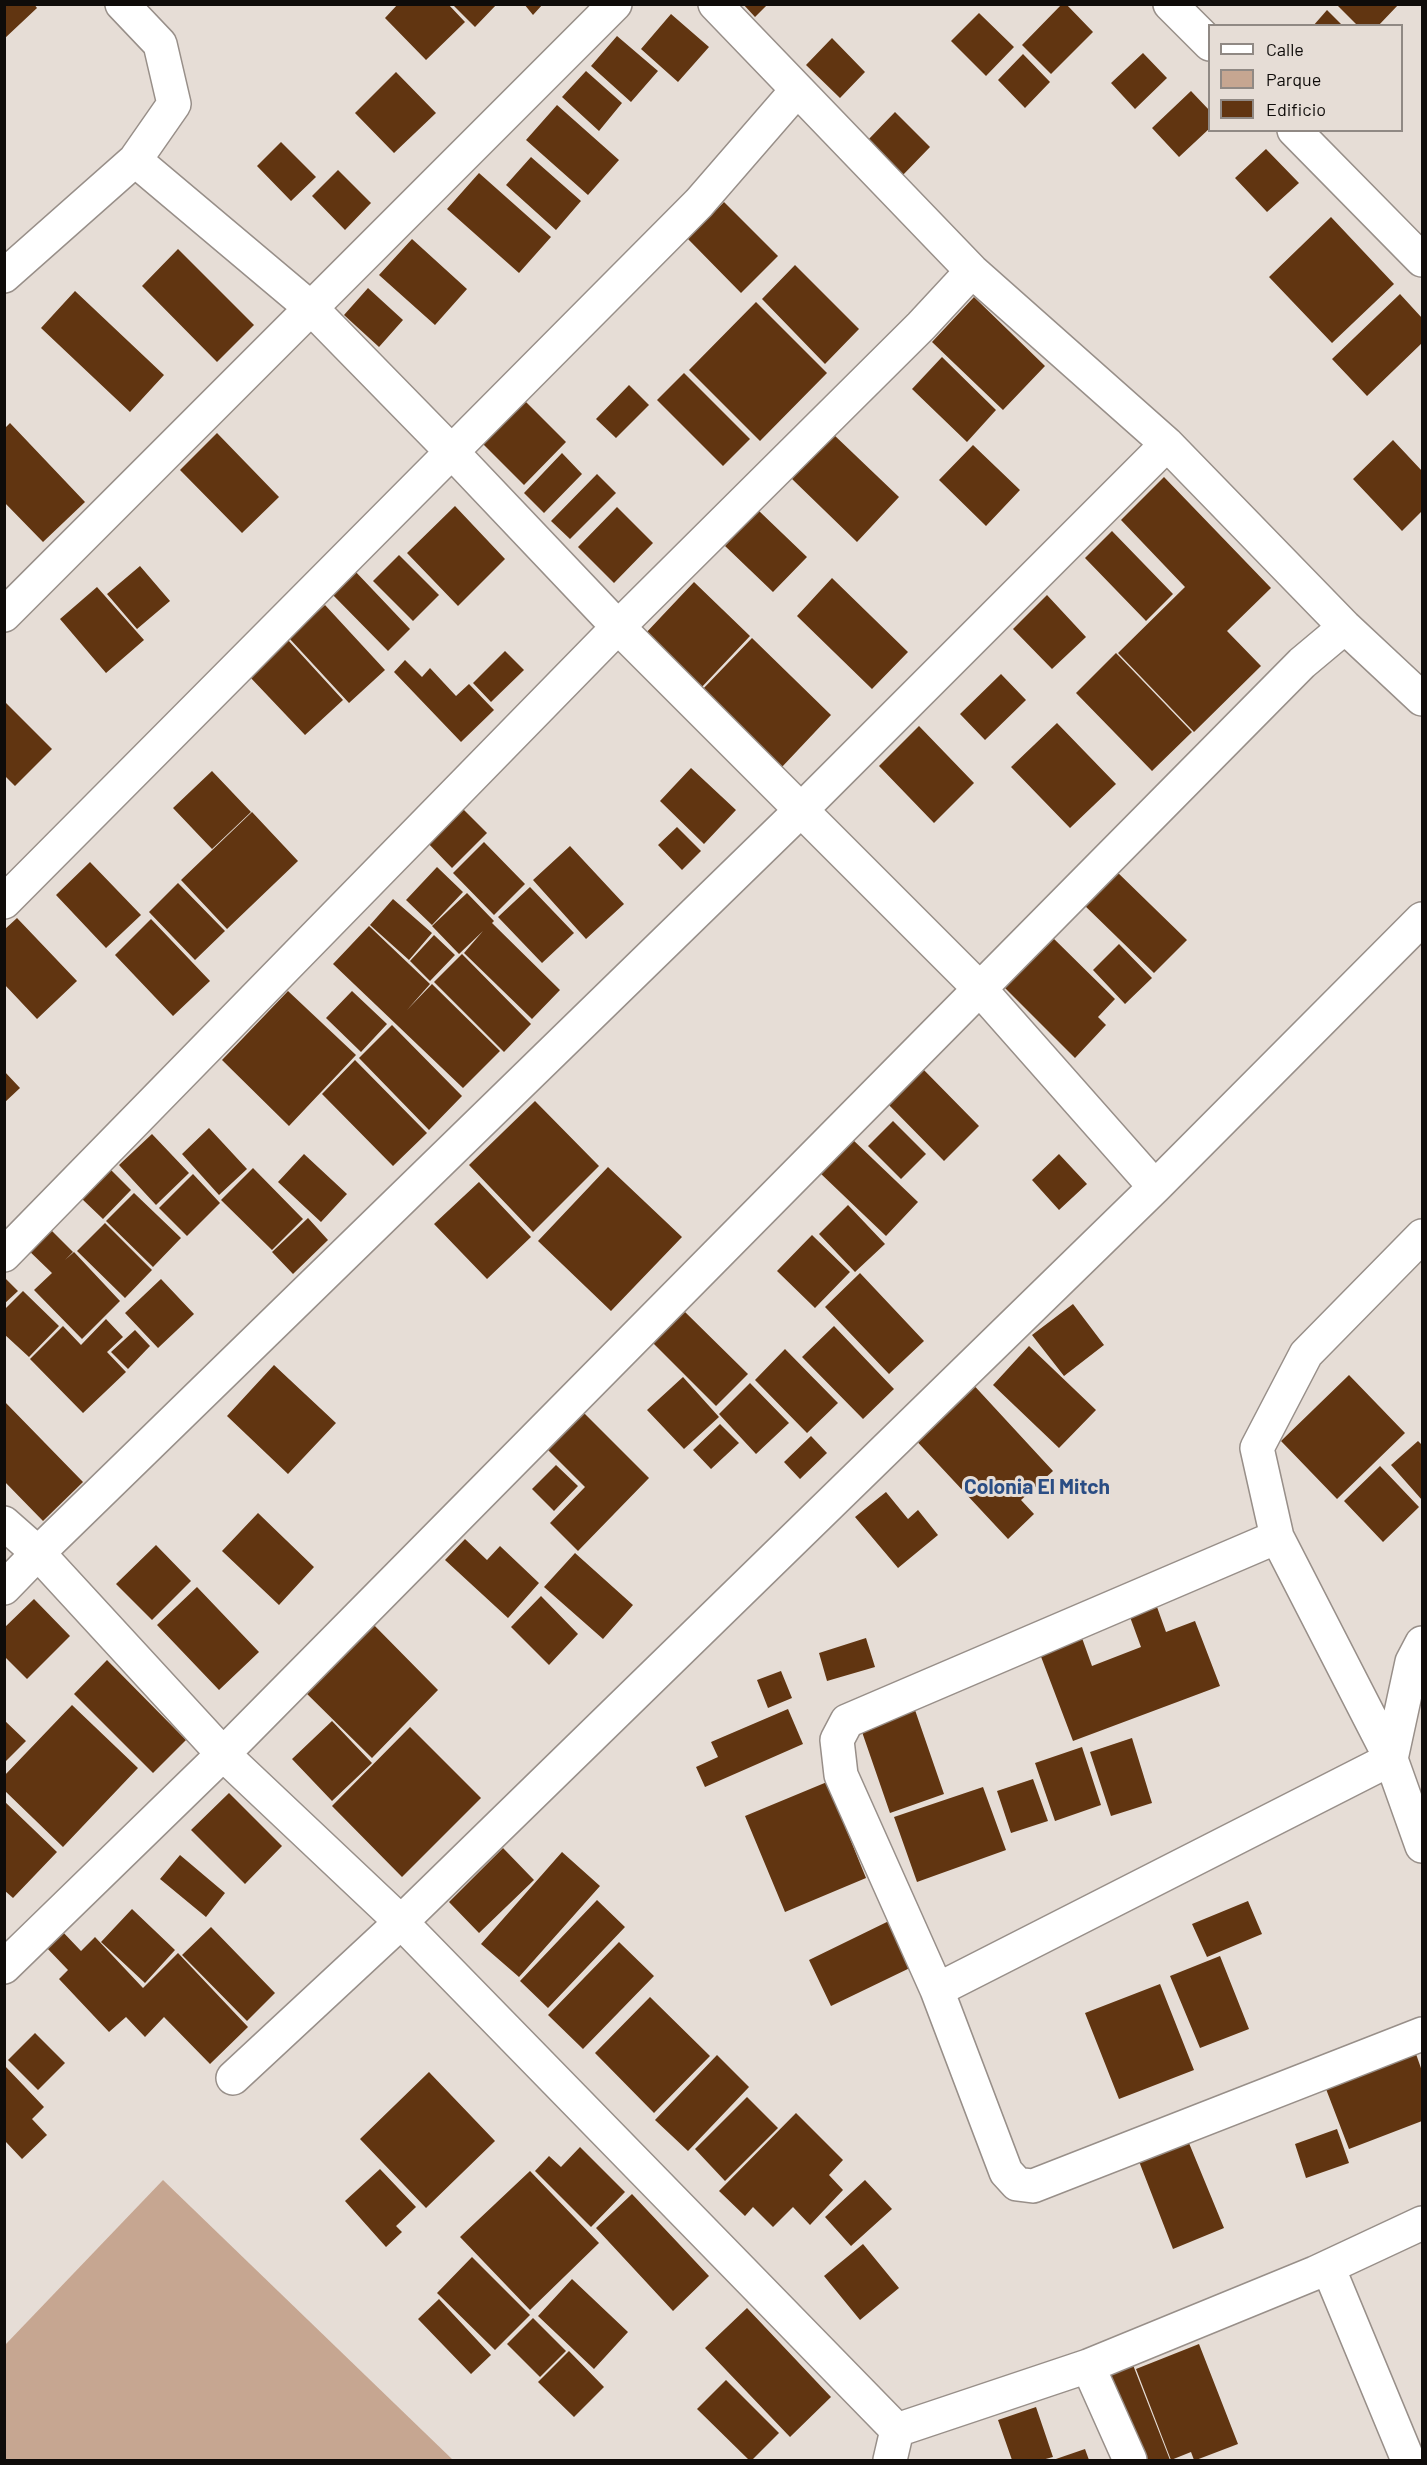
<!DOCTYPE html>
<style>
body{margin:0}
#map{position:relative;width:1427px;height:2465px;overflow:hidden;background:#e6ddd6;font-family:Barlow,sans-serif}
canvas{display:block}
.frame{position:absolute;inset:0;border:6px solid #0f0c0a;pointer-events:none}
.legend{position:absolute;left:1208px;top:24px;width:195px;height:108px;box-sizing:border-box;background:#e6ddd6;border:2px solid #908984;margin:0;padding:8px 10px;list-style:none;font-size:18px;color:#0f0c0a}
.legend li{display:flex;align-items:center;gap:12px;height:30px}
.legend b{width:30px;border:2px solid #908984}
</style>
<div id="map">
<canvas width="1427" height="2465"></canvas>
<div class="frame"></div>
<ul class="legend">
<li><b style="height:8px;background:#fff"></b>Calle</li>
<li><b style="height:16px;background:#c6a691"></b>Parque</li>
<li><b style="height:16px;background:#613511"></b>Edificio</li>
</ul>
</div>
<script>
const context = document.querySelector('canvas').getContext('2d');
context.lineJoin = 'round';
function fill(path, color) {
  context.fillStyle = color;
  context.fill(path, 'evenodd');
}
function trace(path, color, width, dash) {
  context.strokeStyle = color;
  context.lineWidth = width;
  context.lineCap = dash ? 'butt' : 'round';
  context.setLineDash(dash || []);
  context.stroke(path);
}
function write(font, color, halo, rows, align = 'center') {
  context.font = font + ' Barlow,sans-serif';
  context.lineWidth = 6;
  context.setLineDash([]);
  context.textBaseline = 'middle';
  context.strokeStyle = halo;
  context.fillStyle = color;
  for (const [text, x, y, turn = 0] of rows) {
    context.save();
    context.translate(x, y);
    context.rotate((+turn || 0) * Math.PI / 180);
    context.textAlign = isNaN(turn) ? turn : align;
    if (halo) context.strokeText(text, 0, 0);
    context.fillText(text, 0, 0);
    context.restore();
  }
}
const green = new Path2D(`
 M163,2180L453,2460H5V2345Z`);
const building = new Path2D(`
 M4,4H34L37,8L4,39Z
 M398,4H448L465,22L426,60L385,18Z
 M452,4H497L475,27Z
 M524,4H543L533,15Z
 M743,4H768L755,17Z
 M1062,4H1066L1093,32L1051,74L1022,45Z
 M1336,4H1399L1378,26H1358Z
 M1327,10L1343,26H1313Z
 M979,13L1014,47L986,76L951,41Z
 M671,14L709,47L678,82L641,49Z
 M617,36L658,71L631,102L591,66Z
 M832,38L865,72L840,98L806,65Z
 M1143,53L1167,78L1135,109L1111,83Z
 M1023,54L1050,82L1025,108L998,80Z
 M586,71L622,103L599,131L562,97Z
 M396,72L436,113L394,153L355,113Z
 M1191,91L1210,111V128L1179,157L1152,128Z
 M557,105L619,160L588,195L526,140Z
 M895,112L930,147L901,177L866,142Z
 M281,142L316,177L291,201L257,166Z
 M1266,149L1299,183L1267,212L1235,178Z
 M531,157L581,201L556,230L506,185Z
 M338,170L371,203L345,230L312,196Z
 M479,173L551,237L519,273L447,209Z
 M724,202L778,256L741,293L688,239Z
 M1331,217L1394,284L1332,343L1269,277Z
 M412,239L467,289L435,325L379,275Z
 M178,249L254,325L217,362L142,286Z
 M795,265L859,329L825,364L762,299Z
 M368,288L403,320L379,347L344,315Z
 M75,291L164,375L130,412L41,328Z
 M1400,294L1422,318V343L1367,396L1332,359Z
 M974,297L1045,366L1003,410L932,342Z
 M756,302L827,373L760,441L689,370Z
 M942,357L996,410L967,442L912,389Z
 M684,373L750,439L723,466L657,400Z
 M629,385L649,405L616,438L596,419Z
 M524,400L566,442L524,485L482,443Z
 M10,423L85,502L43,542L4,502V429Z
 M217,433L279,497L242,533L180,470Z
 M832,433L899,497L857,542L790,477Z
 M1393,440L1422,471V511L1402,531L1353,479Z
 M973,445L1020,490L986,526L939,480Z
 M562,453L582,474L544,513L524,493Z
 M597,474L616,493L570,539L551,521Z
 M1164,477L1271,588L1227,631L1261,666L1194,732L1118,653L1185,587L1121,520Z
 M455,506L505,559L458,606L407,553Z
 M617,507L653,543L614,583L578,547Z
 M758,510L807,557L773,592L725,546Z
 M1112,531L1173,594L1146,621L1085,558Z
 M399,555L439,595L413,621L373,581Z
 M140,566L170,601L137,629L107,594Z
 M354,570L410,629L388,651L331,593Z
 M832,578L908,652L872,689L797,616Z
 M694,582L750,636L700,689L644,635Z
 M97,587L144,640L106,673L60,619Z
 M1047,595L1086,637L1052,669L1013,629Z
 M325,605L385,670L349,703L289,638Z
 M752,638L831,715L781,768L701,691Z
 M288,640L343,700L305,735L249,676Z
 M505,651L524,670L491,702L473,683Z
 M1116,653L1192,732L1152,771L1076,693Z
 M405,660L422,677L430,668L456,696L469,684L494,710L461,742L394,672Z
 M1001,674L1026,700L985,740L960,714Z
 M4,701L52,749L15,786L4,775Z
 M1057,723L1116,784L1070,828L1011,767Z
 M919,726L974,783L934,823L879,766Z
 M691,768L736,810L704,844L660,801Z
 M212,771L251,812L212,849L173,808Z
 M459,805L487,833L452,868L424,839Z
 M252,812L298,861L227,929L181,880Z
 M677,827L701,851L682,870L658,845Z
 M484,842L525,884L494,915L453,873Z
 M570,846L624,904L586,939L533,880Z
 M90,862L141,915L106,948L56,895Z
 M437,867L463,892L432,925L406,900Z
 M1114,869L1187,940L1154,973L1082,903Z
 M178,883L225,931L195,960L149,912Z
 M530,887L574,933L542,963L498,917Z
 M467,893L494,921L492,923L560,990L532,1019L464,953L483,931L459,954L432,926Z
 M393,899L432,933L409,960L370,925Z
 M17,918L77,981L37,1019L4,984V930Z
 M151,919L210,981L173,1016L115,955Z
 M369,926L430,984L407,1010L432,984L500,1051L463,1088L333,964Z
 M1048,933L1115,999L1098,1017L1106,1025L1075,1058L999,982Z
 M434,935L455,955L430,981L410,961Z
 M1119,944L1152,978L1125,1004L1093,970Z
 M462,954L531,1024L504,1052L434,982Z
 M288,991L356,1055L289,1126L222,1060Z
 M352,991L387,1024L361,1052L326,1018Z
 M392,1025L462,1096L429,1130L359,1058Z
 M355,1060L427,1133L393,1166L322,1094Z
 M920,1066L979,1126L944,1161L885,1101Z
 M4,1071L20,1088L4,1103Z
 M535,1101L599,1166L533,1232L469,1165Z
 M893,1121L926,1154L901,1179L868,1146Z
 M209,1128L247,1169L219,1195L182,1154Z
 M152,1134L189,1173L156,1205L119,1165Z
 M851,1138L918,1202L886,1236L819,1172Z
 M304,1154L347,1194L321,1222L278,1182Z
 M1059,1154L1087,1184L1059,1210L1032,1180Z
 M608,1167L682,1237L611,1311L538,1241Z
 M109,1168L131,1190L103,1219L81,1198Z
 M253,1168L303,1219L272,1250L221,1200Z
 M193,1174L220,1203L187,1236L159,1208Z
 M479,1182L531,1237L487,1279L434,1224Z
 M134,1193L181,1238L153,1267L106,1221Z
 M848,1205L885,1244L855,1272L819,1234Z
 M308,1218L328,1240L293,1274L272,1252Z
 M105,1223L152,1270L125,1298L77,1251Z
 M45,1224L73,1252L65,1260L74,1252L120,1301L82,1339L34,1290L52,1273L24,1246Z
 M812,1235L850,1272L815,1308L777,1271Z
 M860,1273L924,1341L889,1374L825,1307Z
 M4,1277L18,1291L4,1304Z
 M161,1279L194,1314L158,1348L125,1313Z
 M23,1291L59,1326L29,1357L4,1334V1310Z
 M1073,1304L1104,1345L1064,1376L1032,1335Z
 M683,1310L748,1374L716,1406L652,1342Z
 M106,1319L123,1337L107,1352L126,1372L83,1413L30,1359L63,1326L81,1345Z
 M834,1326L894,1389L863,1419L802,1357Z
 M135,1330L150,1346L128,1369L111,1352Z
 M1029,1346L1096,1410L1059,1448L993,1385Z
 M785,1349L838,1403L807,1433L755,1380Z
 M274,1365L336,1423L288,1474L227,1416Z
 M1349,1375L1405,1433L1337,1499L1281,1441Z
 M683,1377L719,1417L684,1449L647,1410Z
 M969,1380L1053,1471L1021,1500L1034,1514L1008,1539L911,1435Z
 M750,1383L789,1423L756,1454L719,1414Z
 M4,1401L83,1482L43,1521L4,1481Z
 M582,1411L649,1478L578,1551L550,1523L585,1487L546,1448Z
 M720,1424L739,1443L711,1469L693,1450Z
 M811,1436L827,1453L800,1479L784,1462Z
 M1418,1441L1422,1445V1500L1391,1465Z
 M556,1465L578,1486L554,1511L532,1489Z
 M1380,1466L1419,1507L1383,1542L1344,1501Z
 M886,1492L908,1519L918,1510L938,1535L898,1568L855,1517Z
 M258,1513L314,1567L279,1605L222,1551Z
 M465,1539L487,1560L500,1546L539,1583L508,1618L445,1560Z
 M156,1545L191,1581L152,1620L116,1584Z
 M575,1553L633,1605L603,1639L544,1587Z
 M197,1587L259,1652L219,1690L157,1625Z
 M541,1596L578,1634L549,1665L511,1627Z
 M34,1599L70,1636L27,1679L4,1656V1628Z
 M1157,1607L1166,1632L1195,1621L1220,1686L1073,1741L1040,1654L1082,1638L1092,1666L1141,1647L1130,1617Z
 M368,1619L438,1690L372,1758L301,1688Z
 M866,1638L875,1667L827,1681L819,1653Z
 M107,1660L186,1740L153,1773L74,1694Z
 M781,1671L792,1698L768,1708L757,1680Z
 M72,1705L138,1768L63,1847L4,1790V1776Z
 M788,1709L803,1744L705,1787L696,1767L718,1757L711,1742Z
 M915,1710L944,1794L890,1813L861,1729Z
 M4,1720L26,1741L4,1763Z
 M332,1721L372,1763L332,1801L292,1759Z
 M410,1727L481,1798L402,1877L332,1806Z
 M1132,1738L1152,1803L1111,1816L1090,1752Z
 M1082,1747L1101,1805L1055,1821L1035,1763Z
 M1033,1779L1048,1821L1011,1833L997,1791Z
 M827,1782L866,1878L785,1912L745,1816Z
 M983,1787L1006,1850L917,1882L894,1817Z
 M229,1793L282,1846L245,1884L191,1830Z
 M4,1801L57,1852L13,1898L4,1890Z
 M503,1848L534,1880L479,1933L449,1902Z
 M562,1852L600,1886L519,1977L481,1944Z
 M180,1855L225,1893L206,1917L160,1879Z
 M597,1900L625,1927L548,2008L520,1981Z
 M1248,1901L1262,1934L1207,1957L1192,1924Z
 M132,1909L175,1950L145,1983L101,1942Z
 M893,1919L914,1966L831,2006L809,1960Z
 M211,1927L275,1993L247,2021L182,1955Z
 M61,1930L81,1951L95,1937L143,1988L178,1953L248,2027L210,2064L164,2017L145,2037L126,2017L109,2032L59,1979L68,1970L45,1946Z
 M619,1942L654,1976L583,2049L548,2015Z
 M1220,1956L1249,2029L1200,2048L1170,1976Z
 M1160,1984L1194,2070L1119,2099L1085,2013Z
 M650,1997L710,2056L654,2113L595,2053Z
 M35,2033L65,2063L38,2090L8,2060Z
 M1416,2054L1422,2071V2121L1349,2149L1326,2089Z
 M717,2055L749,2087L688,2151L655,2120Z
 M5,2066L44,2107L32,2119L47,2135L22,2159L6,2142L5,2143Z
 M429,2072L495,2141L426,2208L360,2139Z
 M747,2097L778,2128L725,2181L695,2149Z
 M796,2113L843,2160L829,2175L843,2190L810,2225L793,2207L773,2227L753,2207L745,2216L719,2191Z
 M1337,2129L1349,2163L1306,2178L1295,2144Z
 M1184,2131L1224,2228L1173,2249L1135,2151Z
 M580,2147L625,2192L591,2227L535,2171L549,2156L561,2167Z
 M380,2169L416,2207L396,2226L402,2232L386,2247L345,2201Z
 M530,2171L599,2243L530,2310L460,2237Z
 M865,2180L892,2209L851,2246L825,2217Z
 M632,2194L709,2276L673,2311L596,2228Z
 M863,2244L899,2288L860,2320L824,2276Z
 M472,2257L530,2315L495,2350L437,2293Z
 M572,2279L628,2332L594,2369L538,2316Z
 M439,2299L491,2355L471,2374L418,2319Z
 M747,2308L831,2397L790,2437L705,2348Z
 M533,2318L566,2351L540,2377L507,2344Z
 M1199,2344L1238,2444L1196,2460H1194L1191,2452L1171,2460L1136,2369Z
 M569,2351L604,2387L574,2417L538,2382Z
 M1133,2365L1170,2460H1137L1105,2377Z
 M726,2380L779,2433L752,2460H749L697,2409Z
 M1036,2407L1053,2457L1042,2460H1012L998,2420Z
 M1085,2449L1089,2460H1053Z`);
const minor = new Path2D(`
 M715,4L972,271L1167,444L1345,627L1422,699
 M1170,4L1210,44
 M1294,130L1422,260
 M135,160L312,309L451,451L618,627L979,988L1155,1187
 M4,276L135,160L174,104L160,44L122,4
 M4,615L615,4
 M4,902L699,203L797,90
 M1422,1236L1306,1354L1257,1448L1277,1537L1391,1759L1422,1846
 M4,1255L618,627L921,326L972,271
 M4,1523L38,1553L223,1754L401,1922L897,2430L1088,2366L1315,2273L1422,2223
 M1277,1537L847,1721L837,1740L841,1775L937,1990L1006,2172L1017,2184L1033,2186L1422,2034
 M4,1588L38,1553L800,811L1167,444
 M4,1967L223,1754L1302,663L1345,627
 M937,1990L1391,1759L1412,1662L1422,1643
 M233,2078L401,1922L1155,1187L1422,919
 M1328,2267L1408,2460
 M1088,2366L1130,2460
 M890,2460L897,2430`);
const neighbourhoodNames = [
 ["Colonia El Mitch",1037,1487]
];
fill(green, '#c6a691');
fill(building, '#613511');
trace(minor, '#988f89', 36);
trace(minor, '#fff', 33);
write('bold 21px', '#2a4d84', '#e6ddd6', neighbourhoodNames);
</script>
